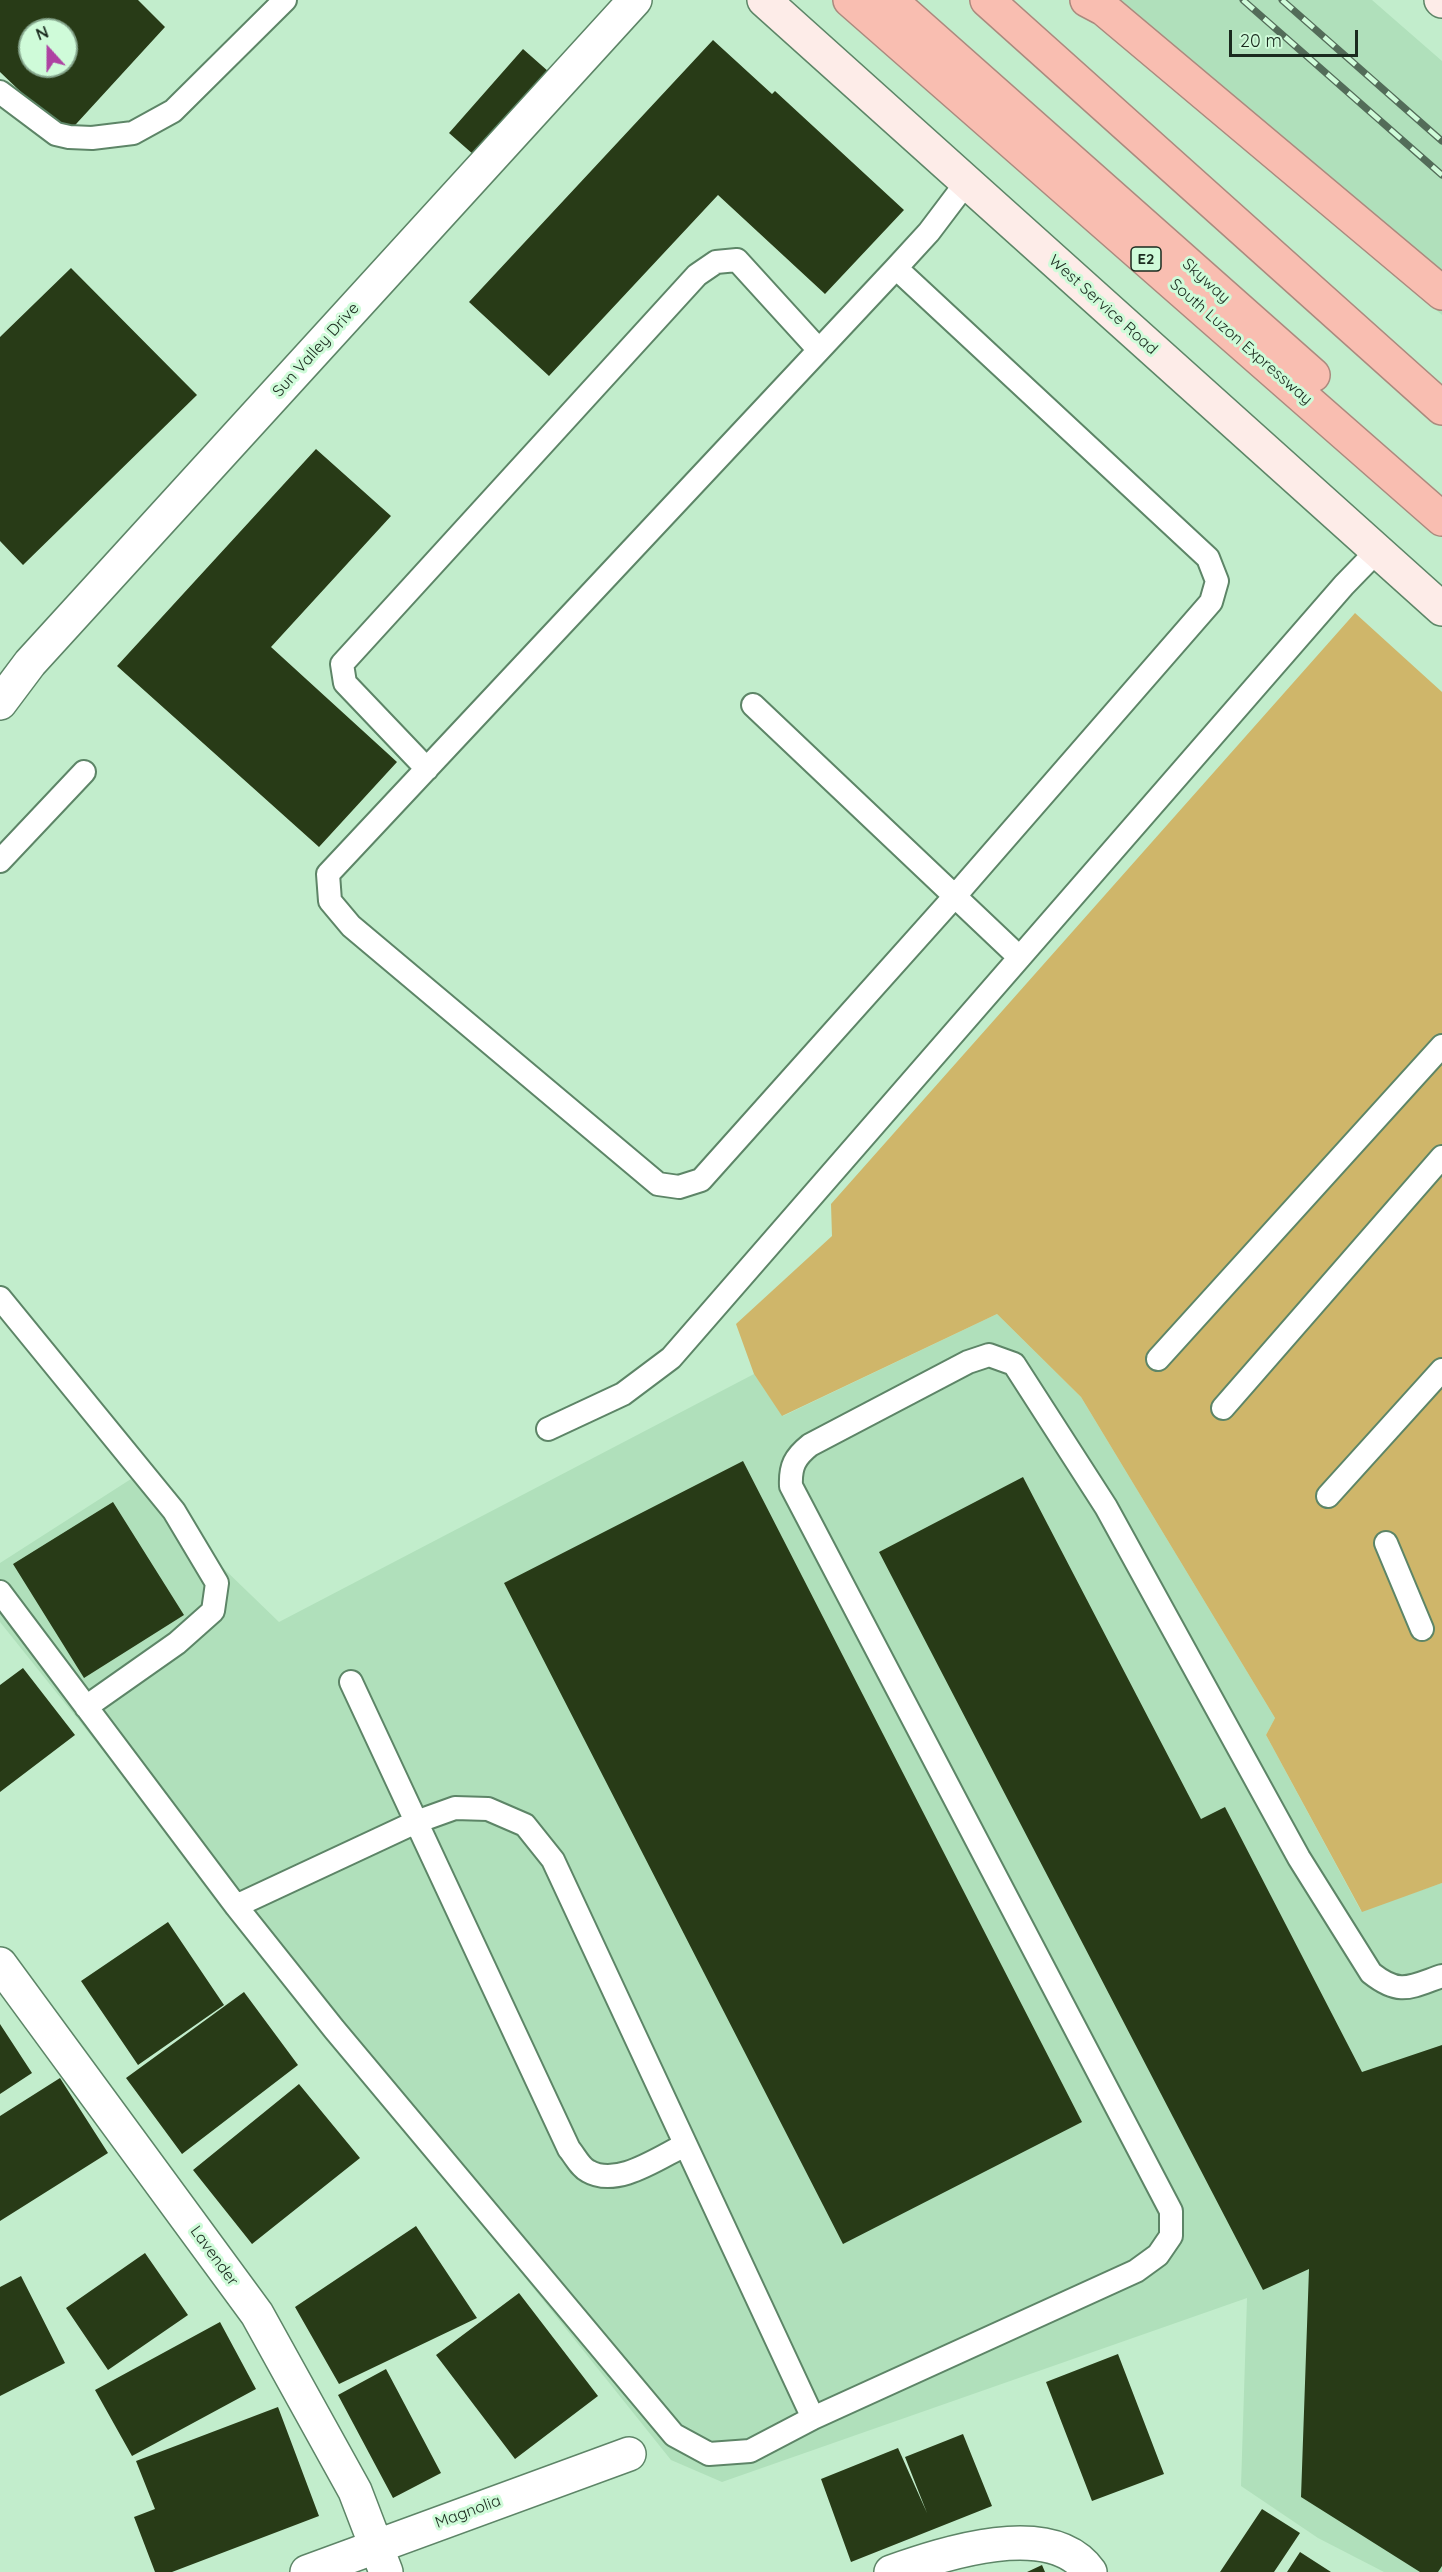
<!DOCTYPE html>
<style>
body{margin:0}
#map{position:relative;width:1442px;height:2572px;overflow:hidden;background:#c2edcc;font-family:Quicksand,sans-serif}
canvas{display:block}
.north{position:absolute;left:18px;top:18px;width:60px;height:60px;box-sizing:border-box;background:#cffbd9;border:2px solid #87a78e;border-radius:50%;rotate:339deg;font-size:16px;font-weight:700;line-height:24px;text-align:center;color:#1a2a1e}
.north::after{content:'';display:block;margin:auto;width:21px;height:27px;background:#ae42a2;clip-path:polygon(50% 0,100% 100%,50% 72%,0 100%)}
.scale{position:absolute;left:1229px;top:30px;width:129px;height:27px;box-sizing:border-box;border:3px solid #1a2a1e;border-top:0;padding-left:8px;font-size:18px;line-height:21px;white-space:nowrap;color:#1a2a1e;-webkit-text-stroke:4px #cffbd9;paint-order:stroke}
</style>
<div id="map">
<canvas width="1442" height="2572"></canvas>
<div class="north">N</div>
<div class="scale">20 m</div>
</div>
<script>
const context = document.querySelector('canvas').getContext('2d');
context.lineJoin = 'round';
function fill(path, color) {
  context.fillStyle = color;
  context.fill(path, 'evenodd');
}
function trace(path, color, width, dash) {
  context.strokeStyle = color;
  context.lineWidth = width;
  context.lineCap = dash ? 'butt' : 'round';
  context.setLineDash(dash || []);
  context.stroke(path);
}
function write(font, color, halo, rows, align = 'center') {
  context.font = font + ' Quicksand,sans-serif';
  context.lineWidth = 6;
  context.setLineDash([]);
  context.textBaseline = 'middle';
  context.strokeStyle = halo;
  context.fillStyle = color;
  for (const [text, x, y, turn = 0] of rows) {
    context.save();
    context.translate(x, y);
    context.rotate((+turn || 0) * Math.PI / 180);
    context.textAlign = isNaN(turn) ? turn : align;
    if (halo) context.strokeText(text, 0, 0);
    context.fillText(text, 0, 0);
    context.restore();
  }
}
const built = new Path2D(`
 M1085,0H1372L1442,61V315Z
 M997,1314L1081,1397L1275,1718L1266,1735L1361,1911L1442,1883V2572H1384L1318,2538L1241,2486L1247,2298L722,2482L671,2460L0,1622V1563L131,1479L279,1622L754,1374L783,1416Z`);
const green = new Path2D(`
 M1355,613L1442,692V1883L1362,1912L1266,1735L1275,1718L1081,1397L997,1314L782,1416L754,1374L736,1324L832,1236L831,1204Z`);
const building = new Path2D(`
 M0,0H138L165,27L66,135L0,72ZM30,30H66V66H30Z
 M713,40L772,94L775,91L904,210L825,294L718,195L549,376L469,302Z
 M523,49L549,72L474,155L449,133Z
 M71,268L197,395L23,565L0,541V337Z
 M316,449L391,516L271,647L397,762L319,847L117,666Z
 M743,1461L1082,2122L843,2244L504,1583Z
 M1023,1477L1201,1819L1225,1807L1362,2072L1442,2045V2566L1438,2572H1420L1301,2497L1309,2269L1263,2290L879,1552Z
 M113,1502L184,1615L84,1678L13,1564Z
 M23,1668L75,1735L0,1792V1685Z
 M168,1922L224,2005L138,2065L81,1981Z
 M244,1992L298,2065L182,2154L126,2078Z
 M0,2024L32,2073L0,2094Z
 M60,2078L108,2153L0,2221V2116Z
 M299,2084L360,2158L252,2244L193,2170Z
 M416,2226L477,2318L339,2384L295,2307Z
 M145,2253L188,2315L108,2370L66,2308Z
 M21,2276L65,2363L0,2396V2287Z
 M519,2293L598,2396L515,2459L436,2355Z
 M220,2322L256,2389L132,2456L95,2390Z
 M1118,2354L1164,2474L1092,2501L1046,2382Z
 M386,2369L441,2473L393,2498L338,2395Z
 M278,2407L319,2516L172,2572H155L134,2517L155,2509L136,2461Z
 M963,2434L992,2506L851,2562L821,2479L898,2448L927,2513L905,2457Z
 M1262,2509L1300,2533L1274,2572H1220Z
 M1300,2552L1331,2572H1287Z
 M1042,2565L1045,2572H1027Z`);
const service = new Path2D(`
 M0,92L56,134L69,137L92,138L133,133L173,111L285,0
 M896,268L1208,558L1217,581L1211,602L955,896L701,1180L679,1187L658,1184L351,926L330,901L328,874L896,268L929,232L966,183
 M753,705L1019,957
 M427,769L345,683L342,664L697,275L716,262L737,260L819,350
 M0,861L84,772
 M0,1298L174,1511L217,1583L213,1611L177,1643L86,1707
 M1158,1359L1442,1046
 M1223,1408L1442,1157
 M548,1429L623,1394L671,1358L1344,585L1378,550
 M1328,1496L1442,1370
 M1386,1543L1422,1629
 M0,1592L236,1906L334,2029L674,2435L709,2454L750,2451L813,2418L1136,2271L1158,2255L1171,2236V2211L791,1486C790,1466 795,1457 810,1445L968,1362L989,1355L1014,1364L1106,1507L1299,1858L1371,1973C1400,1996 1410,1987 1442,1976
 M351,1682L569,2149C575,2156 580,2167 588,2171C617,2188 658,2158 685,2145
 M236,1906L416,1822L455,1808L488,1809L525,1825L553,1860L813,2418`);
const minor = new Path2D(`
 M0,703L30,663L635,0
 M0,1964L257,2314L355,2491L386,2572
 M307,2572L629,2454
 M891,2572C943,2554 1051,2517 1090,2572`);
const secondary = new Path2D(`
 M764,0L1442,609
 M1441,0L1442,1`);
const motorway = new Path2D(`
 M850,0L1442,519
 M890,0L1313,375
 M987,0L1442,408
 M1087,0L1104,9L1442,293`);
const rail = new Path2D(`
 M1243,0L1442,175
 M1282,0L1442,141`);
const shields = [
 [1146,259,30]
];
const shieldNames = [
 ["E2",1146,259]
];
const streetNames = [
 ["Skyway",1206,281,42],
 ["West Service Road",1103,305,42],
 ["South Luzon Expressway",1241,342,41],
 ["Sun Valley Drive",316,350,-48],
 ["Lavender",214,2256,54],
 ["Magnolia",468,2512,-20]
];
fill(built, '#b0e0bb');
fill(green, '#cfb66a');
fill(building, '#283b17');
trace(service, '#5d8567', 26);
trace(minor, '#5d8567', 36);
trace(secondary, '#5d8567', 36);
trace(motorway, '#ab8a7e', 36);
trace(service, '#fff', 22);
trace(minor, '#fff', 33);
trace(secondary, '#fdece8', 33);
trace(motorway, '#f9beb1', 33);
trace(rail, '#536c59', 7);
trace(rail, '#cffbd9', 4.5, [14]);
for (const [x, y, w] of shields) {
  const box = new Path2D();
  box.roundRect(x - w / 2, y - 12, w, 24, 4.5);
  context.fillStyle = '#cffbd9';
  context.fill(box);
  trace(box, '#1a2a1e', 1.5);
}
write('bold 15px', '#1a2a1e', null, shieldNames);
write('16px', '#1a2a1e', '#cffbd9', streetNames);
</script>
